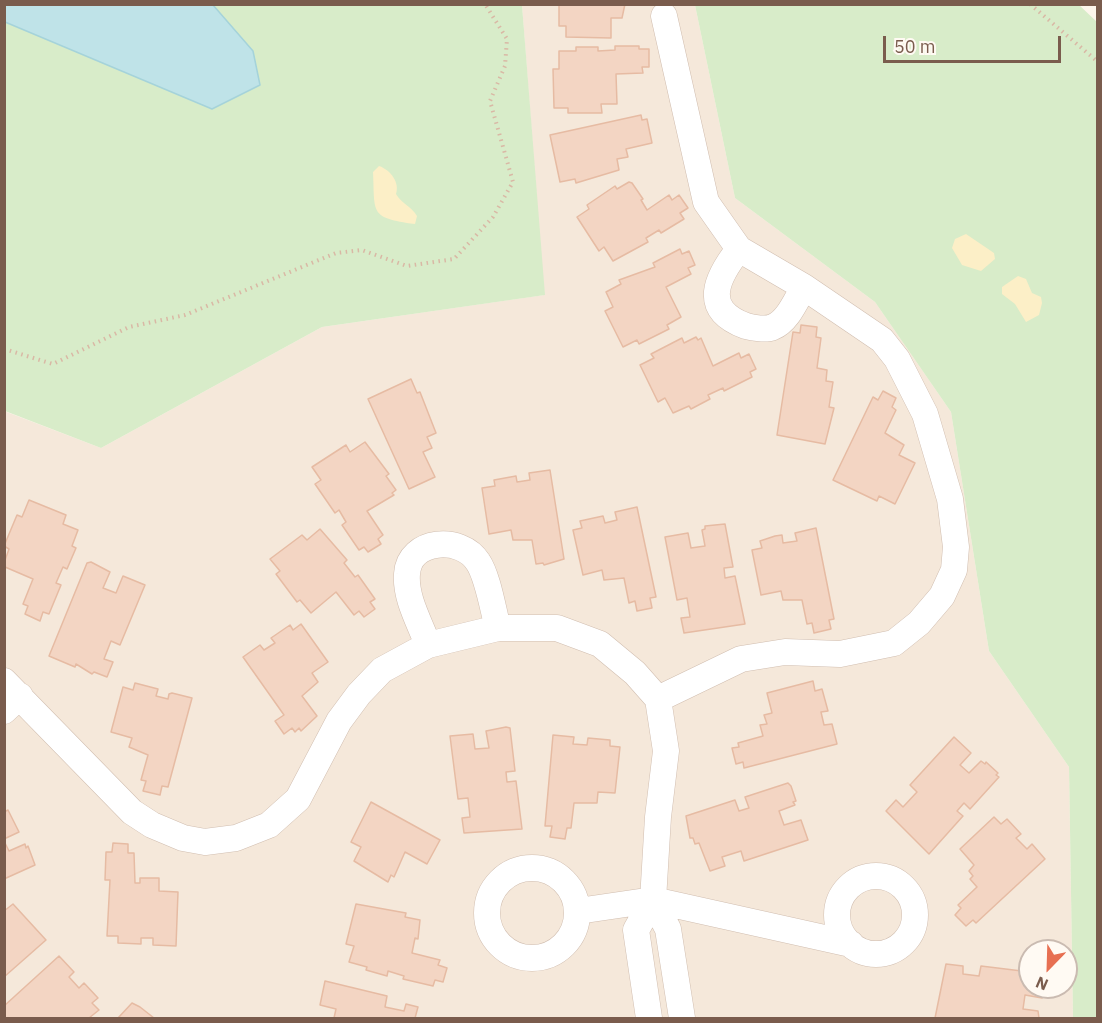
<!DOCTYPE html>
<style>
body{margin:0}
#map{position:relative;width:1102px;height:1023px;overflow:hidden;background:#fdf6ec;font-family:"IBM Plex Sans",sans-serif}
canvas{display:block}
.frame{position:absolute;inset:0;border:6px solid #7a5c4d;pointer-events:none}
.north{position:absolute;left:1018px;top:939px;width:60px;height:60px;box-sizing:border-box;background:#fffaf3;border:2px solid #cabbb1;border-radius:50%;rotate:203deg;font-size:16px;font-weight:700;line-height:24px;text-align:center;color:#7a5c4d}
.north::after{content:'';display:block;margin:auto;width:21px;height:27px;background:#e76f51;clip-path:polygon(50% 0,100% 100%,50% 72%,0 100%)}
.scale{position:absolute;left:883px;top:36px;width:178px;height:27px;box-sizing:border-box;border:3px solid #7a5c4d;border-top:0;padding-left:8px;font-size:18px;line-height:21px;white-space:nowrap;color:#7a5c4d;-webkit-text-stroke:4px #fffaf3;paint-order:stroke}
</style>
<div id="map">
<canvas width="1102" height="1023"></canvas>
<div class="frame"></div>
<div class="north">N</div>
<div class="scale">50 m</div>
</div>
<script>
const context = document.querySelector('canvas').getContext('2d');
context.lineJoin = 'round';
function fill(path, color) {
  context.fillStyle = color;
  context.fill(path, 'evenodd');
}
function trace(path, color, width, dash) {
  context.strokeStyle = color;
  context.lineWidth = width;
  context.lineCap = dash ? 'butt' : 'round';
  context.setLineDash(dash || []);
  context.stroke(path);
}
const residential = new Path2D(`
 M522,5H695L735,198L875,302L951,412L989,651L1069,767L1073,1018H5L4,411L101,448L322,327L544,295ZM1030,951H1066V987H1030Z`);
const green = new Path2D(`
 M1078,4L1097,22V1018H1073L1069,767L989,651L951,412L875,302L735,198L695,5Z
 M5,5H522L545,295L322,327L101,448L5,411Z`);
const sand = new Path2D(`
 M379,166C391,170 400,183 396,194C402,204 411,206 417,216L415,224C369,218 375,213 373,172Z
 M966,234L994,253L995,259L981,271L962,265L952,248L955,239Z
 M1018,276L1026,279L1032,293L1041,297L1042,303L1039,315L1026,322L1015,304L1002,294V287Z`);
const water = new Path2D(`
 M4,5H213L253,51L260,85L212,109L5,22Z`);
const building = new Path2D(`
 M559,4H625L622,18H611V38L566,37V26H559Z
 M615,46H639V49H649V67H642L643,73L616,74L617,104H601L602,113H568V108H554L553,69H559V51H576V47H598V51L615,50Z
 M641,115L642,120L647,119L652,143L626,149L628,157L617,159L619,170L576,183L575,179L560,182L550,135Z
 M629,182L632,183L643,199L641,200L647,210L669,195L672,200L679,195L688,208L680,213L684,219L661,233L659,230L646,238L648,242L613,261L604,247L599,251L577,217L589,209L587,205L615,186L617,189Z
 M680,249L682,254L689,251L695,265L688,268L691,274L666,287L681,317L667,325L669,329L639,344L637,340L623,347L605,311L613,307L606,292L621,284L619,280L655,267L653,263Z
 M801,325L817,327L816,337L821,338L817,368L827,370L826,381L833,382L829,407L834,408L825,444L777,435L793,332L800,333Z
 M696,337L698,340L701,338L713,366L739,353L741,358L749,354L756,369L750,372L752,377L724,391L723,388L708,395L710,399L691,409L689,406L673,413L665,398L658,402L640,365L654,358L651,354L682,338L684,343Z
 M411,379L417,393L420,392L436,433L427,437L432,448L423,452L435,477L409,489L368,399Z
 M883,391L896,398L892,407L896,410L885,433L904,445L899,455L915,463L895,504L879,496L877,501L833,480L873,397L878,400Z
 M365,442L389,474L386,476L396,490L392,493L394,495L367,511L383,535L378,539L381,544L368,552L364,547L359,550L342,525L346,522L339,510L335,513L315,484L321,480L312,467L346,445L350,452Z
 M550,470L564,559L544,565L543,563L536,564L532,540H513L511,530L489,534L482,488L495,486L494,480L516,476L517,482L530,480L529,473Z
 M29,500L66,515L63,524L78,530L72,546L76,548L67,569L63,567L56,583L61,585L49,614L43,612L40,621L25,614L28,606L23,604L33,579L5,567L4,563L9,549L4,546L17,515L22,517Z
 M637,507L656,597L650,598L652,608L637,611L635,601L629,603L624,578L604,580L602,570L583,575L573,530L582,528L580,521L603,516L605,523L617,520L615,512Z
 M725,524L733,567L724,568L725,578L735,576L745,624L684,633L681,618L690,617L687,598L677,600L665,537L688,533L691,548L705,546L702,530L705,529V526Z
 M816,528L834,619L829,620L831,629L814,633L812,623L807,624L802,600H783L781,591L761,595L752,550L762,548L760,541L775,536L782,535L783,543L797,541L795,533Z
 M320,529L347,560L344,563L355,577L358,575L375,599L370,602L375,609L364,617L359,611L354,615L336,592L311,613L300,600L297,602L276,574L280,571L270,559L302,535L307,540Z
 M91,562L110,572L103,588L116,593L123,576L145,585L120,645L111,641L104,659L113,662L107,677L94,672L92,674L76,664L75,667L49,656L87,563Z
 M301,624L328,662L312,673L318,682L302,696L317,716L301,731L299,728L295,732L292,728L284,734L275,721L284,715L243,657L260,645L264,650L275,643L271,638L290,625L293,630Z
 M813,681L815,691L822,689L828,711L821,712L824,725L832,724L837,744L744,768L743,762L736,764L732,748L739,747L738,743L763,736L760,725L767,724L764,715L772,713L767,693Z
 M135,683L158,689L156,696L168,699L169,694L172,693L192,698L168,787L162,786L160,795L143,791L146,781L141,780L148,755L129,747L132,738L111,732L123,687L133,690Z
 M506,727L510,728L515,771L506,772L507,782L516,781L522,829L464,833L462,818L470,817L468,798L458,799L450,736L473,734L475,749L489,748L486,731Z
 M553,735L574,737L573,744L587,745L588,738L610,740V746L620,747L615,793L598,792L597,803H574L571,828H567L565,839L550,837L552,826H545Z
 M954,737L971,753L960,765L969,773L981,761L985,764L986,762L998,773L996,775L999,777L970,809L964,803L957,811L963,816L929,854L886,811L896,800L903,807L917,792L910,785Z
 M788,783L791,786L796,801L793,802L795,805L779,811L784,825L801,820L808,840L744,861L741,851L722,857L725,866L710,871L699,843L695,844L693,838H690L686,816L735,800L739,811L749,808L745,797Z
 M371,802L440,840L427,864L405,852L394,877L391,875L388,882L354,861L361,847L351,842Z
 M8,810L19,832L4,839V812Z
 M994,817L1001,824L1007,819L1021,834L1016,838L1027,849L1032,844L1045,859L976,923L973,920L966,926L955,915L961,908L958,905L977,887L970,879L973,876L969,871L974,865L960,849Z
 M4,841L9,851L25,844L26,848L28,846L35,865L4,879Z
 M113,843L128,844V853H134L135,883H140V878H159V891L178,892L176,946L153,945V938H141V944L118,943V936H107L110,880H105L106,852H112Z
 M13,904L46,940L4,977V911Z
 M356,904L406,913L405,917L420,920L418,939L415,938L412,953L440,960L438,965L447,968L443,982L435,980L433,986L403,979L404,976L388,971L387,976L366,970L367,967L349,962L354,946L346,944Z
 M59,956L74,972L69,977L79,988L84,983L98,998L92,1003L99,1010L89,1018H4V1006Z
 M946,964L963,966V974L979,976L981,966L1030,972V987H1044L1042,998L1025,995L1023,1009L1038,1011L1039,1018H935Z
 M325,981L387,996L385,1007L404,1011L406,1004L418,1007L415,1018H418H334L336,1009L320,1005Z
 M132,1003L140,1007L154,1018H118Z`);
const path = new Path2D(`
 M1030,4L1098,62
 M4,349L53,364L129,327L185,315L336,253L362,250L407,266L454,259L493,217L513,182L490,101L505,66L507,39L485,4`);
const street = new Path2D(`
 M739,249C717,277 700,309 746,326C753,328 766,330 773,327C788,321 796,300 804,287
 M428,645C420,623 405,598 407,574C409,539 461,535 478,562C488,577 493,610 498,628
 M4,681L132,812L152,825L183,838L205,842L236,838L269,825L298,799L339,721L359,694L382,670L428,645L498,628H557L600,644L635,673L658,699L666,751L658,817L653,900L636,930L649,1018
 M658,699L741,659L785,652L840,654L894,643L919,623L942,596L954,570L956,547L950,499L925,414L897,359L882,340L804,287L739,249L706,202L664,16
 M4,711L20,696
 M487 913a45 45 0 1 1 90 0a45 45 0 1 1-90 0Z
 M837 915a39 39 0 1 1 78 0a39 39 0 1 1-78 0Z
 M653,900L668,929L682,1018
 M578,911L653,900L851,944`);
fill(residential, '#f5e8da');
fill(green, '#d8ecc9');
fill(sand, '#fcefc7');
fill(water, '#bfe3e8');
trace(water, '#a5d3da', 1.5);
fill(building, '#f3d5c3');
trace(building, '#e6bba3', 1.5);
trace(street, '#d1beb0', 27);
trace(path, '#d9b8a5', 4, [1.5, 4.5]);
trace(street, '#fff', 26);
</script>
